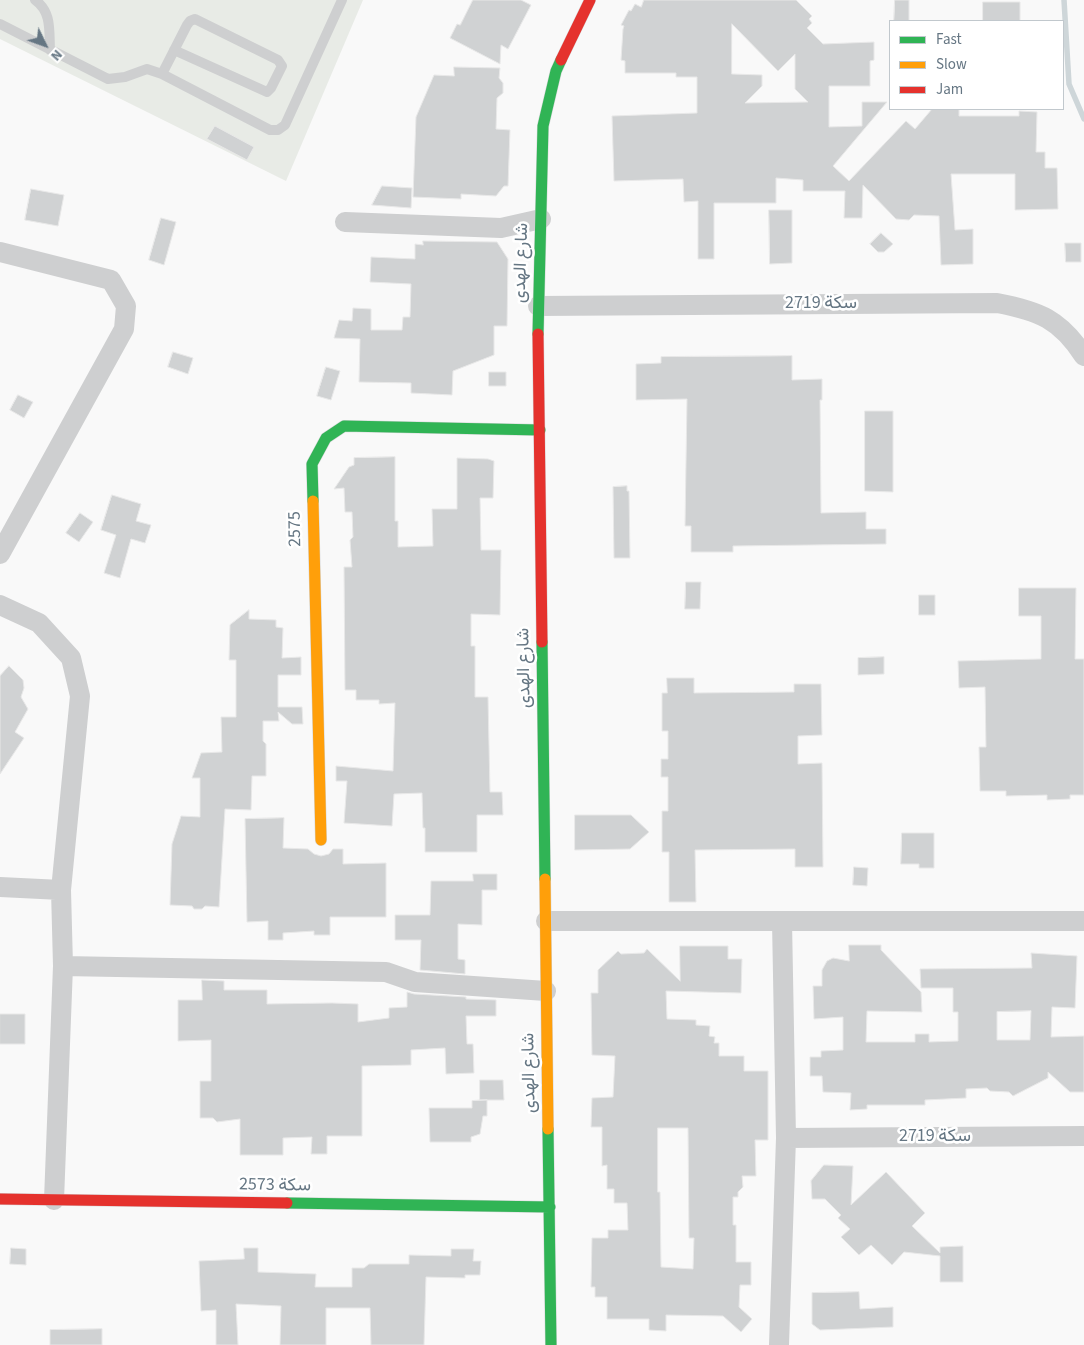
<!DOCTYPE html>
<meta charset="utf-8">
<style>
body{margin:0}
#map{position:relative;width:1084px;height:1345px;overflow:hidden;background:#f9f9f9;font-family:"Source Sans 3",sans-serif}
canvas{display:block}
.legend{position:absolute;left:889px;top:20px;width:175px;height:90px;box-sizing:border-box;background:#fff;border:1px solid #c1c8cd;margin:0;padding:6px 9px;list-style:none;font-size:15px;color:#657683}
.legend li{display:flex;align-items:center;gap:10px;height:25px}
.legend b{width:25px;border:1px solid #c1c8cd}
.north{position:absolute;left:20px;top:20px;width:50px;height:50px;-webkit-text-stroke:4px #fff;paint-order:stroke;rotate:132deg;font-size:14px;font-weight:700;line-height:20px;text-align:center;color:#657683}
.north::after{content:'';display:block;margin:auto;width:18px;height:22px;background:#657683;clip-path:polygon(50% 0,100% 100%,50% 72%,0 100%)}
</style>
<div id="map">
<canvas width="1084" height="1345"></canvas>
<ul class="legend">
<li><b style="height:6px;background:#30b455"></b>Fast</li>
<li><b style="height:6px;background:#ff9f0a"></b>Slow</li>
<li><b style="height:6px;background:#e5322d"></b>Jam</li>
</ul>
<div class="north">N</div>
</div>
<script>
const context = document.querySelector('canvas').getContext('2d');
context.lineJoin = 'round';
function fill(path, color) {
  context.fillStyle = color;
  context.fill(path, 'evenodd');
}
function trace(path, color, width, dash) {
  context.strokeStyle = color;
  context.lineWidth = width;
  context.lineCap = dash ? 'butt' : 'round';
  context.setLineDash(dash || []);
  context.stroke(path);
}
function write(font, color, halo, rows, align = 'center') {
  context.font = font + ' "Source Sans 3",Vazirmatn,sans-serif';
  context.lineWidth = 5;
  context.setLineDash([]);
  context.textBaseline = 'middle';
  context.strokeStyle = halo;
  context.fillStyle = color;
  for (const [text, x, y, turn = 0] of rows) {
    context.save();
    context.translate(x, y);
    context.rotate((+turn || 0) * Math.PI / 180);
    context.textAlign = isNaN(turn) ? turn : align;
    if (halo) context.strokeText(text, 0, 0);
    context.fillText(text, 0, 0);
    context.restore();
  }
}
const green = new Path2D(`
 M0,0H363L286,181L0,39Z`);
const stream = new Path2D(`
 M1064,0L1069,84L1084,119`);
const building = new Path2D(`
 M473,0H521L531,5L508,49L501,45L500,64L450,38L457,24L460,25Z
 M644,0H796L812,16L809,19L812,23L807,28L823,44L874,42V60L870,61V86H829V127L862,126V102H887L833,166L849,181L906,121L915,129L932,109H959V116H1019V111L1037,112L1036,152H1045V168H1057L1058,209L1015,210V174H951L955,230L973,229V264L941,265L939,216L914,215L909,220L896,219L863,185L862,218H844L845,191H803V180L776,178V203H714V259H698V201L684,202L683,179L614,181L612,116L697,113V77H676V73H625V61L621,60L623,29L624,26L621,25L629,10L631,11L635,4L641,7ZM732,24L778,71L795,54V89L808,102L745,103L762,86V75L732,74Z
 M895,0H909V21H894Z
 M983,2H1020V21H983Z
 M454,67L500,68L499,78L503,83V93L497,98L496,129L510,130L508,186H504L496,196L461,194V199L413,197L416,117L434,75L454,76Z
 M215,126L254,147L247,160L207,139Z
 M382,186L412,188L411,208L372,205Z
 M31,189L64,195L58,226L25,220Z
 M769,210H792V263L770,264Z
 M161,218L176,222L164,265L149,260Z
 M881,233L893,244L884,252H878L870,244Z
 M423,241L497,242L508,259L507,326H494V355L453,371L452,395L411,393V383L359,382L360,339L334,338L339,320L352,321L353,308L371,309V330H402L403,317H410L411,284L370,282L371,257L415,259V244L423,245Z
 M1065,243H1081V262H1066Z
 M173,352L193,358L188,374L168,367Z
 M792,356V380L822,379V400H820L821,513L866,512V529H886V544L733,546V552H691V526H685L687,399L636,400V364L661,363V357Z
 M326,367L340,371L331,400L317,396Z
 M489,372H506V386H489Z
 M18,395L33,402L24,418L10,410Z
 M865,411H893V492L865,491Z
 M395,457V521H398V547L433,546L432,509H457V458L488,459L494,461L493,498H480L481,550H501L500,615L471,614V646H475V697H488L490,792H502L503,815H477V852H425V828H423L422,793L394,794L392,826L344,823L347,781H336V766L393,771L395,703L379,704V700H356V690H345L344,567H352L350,540L353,537L352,512H345L344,488L334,489L349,467L354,465V458Z
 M627,486V491H629L630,558H614L613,487Z
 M112,495L141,504L136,521L151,525L145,543L131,539L120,578L104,573L116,535L101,530Z
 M80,513L93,522L79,542L66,533Z
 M686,582H701L700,609H685Z
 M1019,588H1076L1075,659H1084V795H1070V799L1047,800V795L1006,796V791H980L979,747H986L985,687L959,688L958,661L1041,659V616H1019Z
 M919,595H935V615H919Z
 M249,610V619L276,620V627L283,628L282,658L301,657V675H278V707H302L303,724H292L278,712L279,721H263V741L266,744V776H252L251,810L225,809L219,907L205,906L202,909H194L192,906L170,905L172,844L181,816L200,817V778H192L201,753L222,752L221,717H236V660H229L230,625Z
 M884,657V674L858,675V658Z
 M9,666L23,680L24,688L21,697L28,709L15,732L24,738L0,774V676Z
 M667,678H694V693L794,692V684H821L822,735L798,736V764L822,763L823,867H795V849L695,850L696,902H669V852H662V811H668V777H661V759H668V731H662V693H667Z
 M575,815H631L649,832L630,849L575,850Z
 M284,818L283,848L308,849L314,854L321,856L329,854L333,849H343V864L386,863V917H330V935H314V931L283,933V940H268V921L247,922L245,819Z
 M902,833H934V868H919V864H901Z
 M854,867L868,868L867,886L853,885Z
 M473,874H497V890H482V925L458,924V959L465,960V974L420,970L421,940H395V915H430L431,881H473Z
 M849,945H881V950L921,992L922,1012L867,1011L866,1042H915V1034H929V1042L958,1041V1012H953V988H921L920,969L1032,968L1031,953L1077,956L1075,1008L1052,1007L1051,1037L1084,1036V1092H1070L1048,1072V1078L1013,1096L1009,1092L990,1091L987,1088L966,1089V1098L925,1100V1105H867V1109L850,1110L851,1093L823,1092L822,1076H810V1057H821V1051L843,1050V1017L814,1019L813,986H822V970L827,961L833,958L849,961ZM1031,1011L1030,1040H997V1012Z
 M680,946H728V959H742L741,993L666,991L667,1019L696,1020V1025L710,1026L709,1036L715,1037L714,1043H719V1056H744V1071H768V1140H755L756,1176H742L743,1187L738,1192V1197H733V1225H736V1262H751V1285H740L739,1307L752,1319L741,1332L723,1316L666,1315V1331L649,1330V1319H607V1297H595V1287H591L592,1238H608V1230H628L627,1203H614V1189H607V1165L602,1166V1127H591L592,1098L613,1097L615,1056L592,1055L591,993H598V970L618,951L621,954L644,953L647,949L680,981ZM658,1128H688L689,1238H694L693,1269L661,1267L660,1192H658Z
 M202,980L224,981V990H267V1004L332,1003L358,1004V1022L389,1018V1008L407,1007V992L414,994L466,997V999L496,1000V1016H466L467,1044H473L474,1073L446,1074L445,1048L411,1050V1065L362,1066V1136H327V1154H311L312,1137L283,1138V1155H240V1119L217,1122L213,1118H200V1081H211V1040L178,1041V1000H202Z
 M0,1014H25V1044H0Z
 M480,1080H503L504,1100H480Z
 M487,1100V1116H483L480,1134L471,1137V1142H430L429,1108H472V1101Z
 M824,1165L853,1166L851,1205L886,1172L925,1213L912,1226L940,1253V1247L963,1246V1282H940V1256L904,1252L892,1265L871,1245L859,1255L841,1237L850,1229L838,1218L841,1215L825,1199H812L811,1181Z
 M11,1248L26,1249V1265L10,1264Z
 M244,1248H258V1272L316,1274L315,1287H352V1268H364L369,1264H409V1255L451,1256V1249H474L473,1261H481L480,1275H465V1278L426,1277L424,1345H371L370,1308H326V1345H280L281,1306L236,1304L238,1345H216V1310L201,1311L199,1261L244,1259Z
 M859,1292L860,1309L893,1307V1327L820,1330L812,1324V1293Z
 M102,1329V1345H50V1330Z`);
const lane = new Path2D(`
 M35,0C52,12 49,31 50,50
 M0,24L108,79L125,77L147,69L162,74L270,130H278L285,125L342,0
 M162,74L187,25L190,21L195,19L278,60L282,66L271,88L267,92L174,50`);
const street = new Path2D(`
 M345,222L501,228L541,219
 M0,252L111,280L126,306L124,329L0,554
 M538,306L997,303C1039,311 1060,319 1084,356
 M0,605L39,623L71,658L80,696L61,890
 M0,887L61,890L63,966L54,1200
 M546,921H1084
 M63,966L386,972L415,982L546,991
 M786,1138L1084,1136
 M779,1345L786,1138L782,921`);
const fast = new Path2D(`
 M538,334L543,126L556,71L561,60
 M313,501L312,464L326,438L344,426L540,430
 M542,642L545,879
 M548,1129L551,1345
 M287,1203L550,1207`);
const slow = new Path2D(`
 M313,501L321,840
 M545,879L548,1129`);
const jam = new Path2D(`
 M561,60L590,0
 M538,334L542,642
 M0,1199L287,1203`);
const streetNames = [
 ["شارع الهدى",522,263,-88],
 ["سكة 2719",821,304],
 ["2575",296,529,-91],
 ["شارع الهدى",525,668,-91],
 ["شارع الهدى",530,1073,-91],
 ["سكة 2719",935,1137],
 ["سكة 2573",275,1186,1]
];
fill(green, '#e8ebe6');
trace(stream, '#ced6d9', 5.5);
fill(building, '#d0d2d3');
trace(building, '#e8e8e8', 1);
trace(fast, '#d5d6d7', 12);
trace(slow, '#d5d6d7', 12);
trace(jam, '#d5d6d7', 12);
trace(lane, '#cecfd0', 10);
trace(street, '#cecfd0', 20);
trace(fast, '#30b455', 11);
trace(slow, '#ff9f0a', 11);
trace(jam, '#e5322d', 11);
write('18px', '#657683', '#fff', streetNames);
</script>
